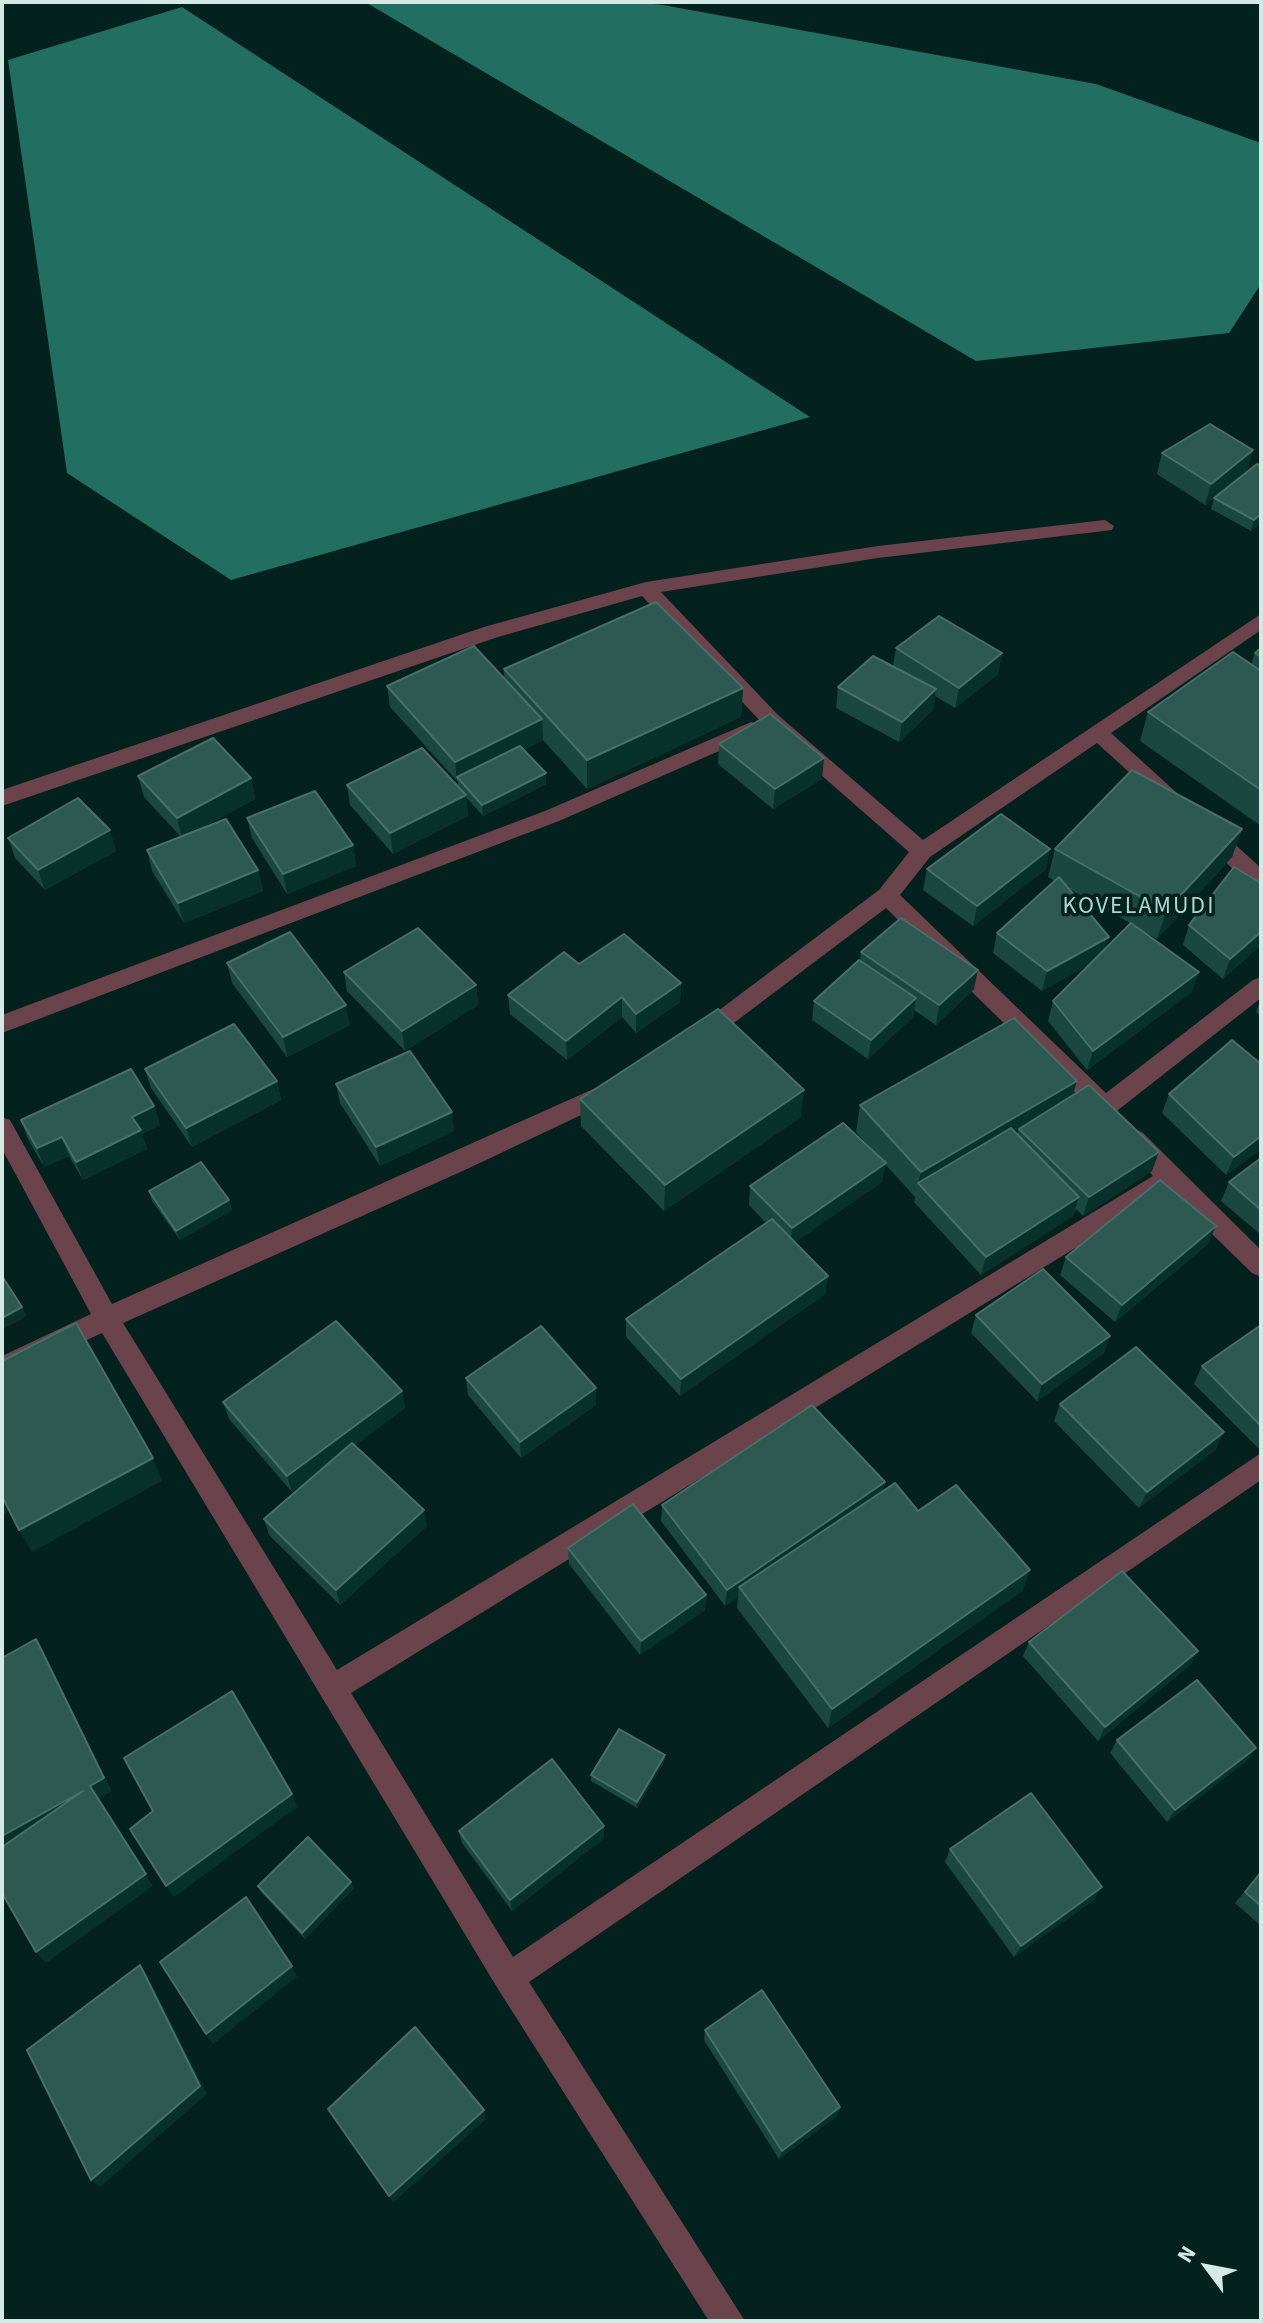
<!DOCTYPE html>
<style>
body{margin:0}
#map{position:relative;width:1263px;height:2323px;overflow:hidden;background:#03221d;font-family:"Source Sans 3",sans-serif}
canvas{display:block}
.frame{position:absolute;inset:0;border:4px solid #d4e9e4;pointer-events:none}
.north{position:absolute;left:1167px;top:2227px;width:80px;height:80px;-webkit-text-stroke:6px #03221d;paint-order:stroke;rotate:302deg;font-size:22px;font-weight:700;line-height:32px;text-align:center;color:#d4e9e4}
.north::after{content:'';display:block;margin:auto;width:28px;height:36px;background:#d4e9e4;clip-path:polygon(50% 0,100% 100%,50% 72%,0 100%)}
</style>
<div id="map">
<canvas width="1263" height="2323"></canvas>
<div class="frame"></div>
<div class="north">N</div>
</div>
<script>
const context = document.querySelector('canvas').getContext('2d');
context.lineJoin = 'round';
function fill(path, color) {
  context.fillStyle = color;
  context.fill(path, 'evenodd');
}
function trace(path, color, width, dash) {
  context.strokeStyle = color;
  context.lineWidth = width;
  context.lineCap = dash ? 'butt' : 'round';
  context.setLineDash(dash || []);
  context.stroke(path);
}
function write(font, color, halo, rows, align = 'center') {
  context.font = font + ' "Source Sans 3",sans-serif';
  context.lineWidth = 7;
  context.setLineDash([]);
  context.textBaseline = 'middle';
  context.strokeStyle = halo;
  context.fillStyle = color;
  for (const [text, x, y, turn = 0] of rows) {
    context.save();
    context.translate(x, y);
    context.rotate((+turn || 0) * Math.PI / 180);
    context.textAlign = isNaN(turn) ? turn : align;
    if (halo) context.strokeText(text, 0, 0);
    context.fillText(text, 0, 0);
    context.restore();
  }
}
const water = new Path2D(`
 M365,2H634L663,5L1096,84L1261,143V284L1229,333L976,361Z
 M182,7L810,417L231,580L67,473L8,60Z`);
const minor = new Path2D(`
 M1105,520L1114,526L1112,530L878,558L661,592L778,715L923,840L1261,614V630L1111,733L1178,794L1182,799L1178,804H1164L1097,743L930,857L900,895L1106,1093L1253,980L1261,977V998L1118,1110L1115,1116L1107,1118L1099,1116L886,908L710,1041L702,1044L694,1041L691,1035L694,1029L879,890L909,852L764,725L642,596L498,637L2,806V790L484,627L646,582L878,546Z
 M751,722L758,724L761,729L758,734L559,821L2,1033V1015L545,811Z
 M1210,827L1218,829L1261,868V889L1253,887L1202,841L1199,835L1202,829Z
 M609,1082L617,1084L621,1091L617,1098L467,1169L123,1323L337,1670L1153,1176L1122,1139L1126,1132L1134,1129L1142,1132L1261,1250V1277L1252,1273L1168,1191L351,1693L513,1957L1261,1453V1480L529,1982L745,2321H709L498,1989L102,1333L2,1379V1356L91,1314L2,1149V1117L10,1120L112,1304Z`);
const wall = new Path2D(`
 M1253,450L1247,471L1205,505L1157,474L1162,453Z
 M1261,466V523L1251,531L1211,509L1214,498Z
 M896,648L1002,653L998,674L955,708L935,696L933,710L899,742L836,708L838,687L893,666Z
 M1261,648V826L1140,741L1148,712L1251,665L1255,653Z
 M504,669L743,688L741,717L587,789L543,740L523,750L546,784L483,816L466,797L468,816L393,854L350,805L347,785L458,787V782L390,707L387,686L504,679Z
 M719,744L822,779L773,809L718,764Z
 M138,776L251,778L255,799L194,832L258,870L263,891L184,923L152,871L147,850L181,837L144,797Z
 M247,818L353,845L356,866L287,894L252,838Z
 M1242,829L1232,857L1157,939L1139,929L1192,992L1087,1070L1048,1021L1053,1001L1090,964L1042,991L993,953L997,933L1055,881L1048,877L1055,849ZM1069,889L1130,923L1105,948Z
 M8,838L116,851L45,890L15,858Z
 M927,869H1046L973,926L923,890Z
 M1261,883V945L1223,979L1183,945L1189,925Z
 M861,952L974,989L936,1025L914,1010L913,1017L868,1059L812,1020L814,1001L860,960Z
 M227,963L350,1025L287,1057L232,983Z
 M579,964L681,983L680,1002L636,1033L622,1017L567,1060L510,1014L508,995Z
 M344,972L476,985L478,1005L405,1051L347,991Z
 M1261,999V1016L1256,1012Z
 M145,1069L277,1081L281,1100L192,1147L151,1088Z
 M336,1084L454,1131L380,1166L340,1103Z
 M1169,1094L1261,1149L1226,1175L1162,1113Z
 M1073,1095L1152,1171L1083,1216L1076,1209L1073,1216L981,1275L914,1202L915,1197L885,1164L882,1182L795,1242L828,1276L825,1294L680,1396L626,1337V1319L766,1223L749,1205L750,1186L877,1155L856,1132L860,1105Z
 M580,1099L801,1117L664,1211L581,1126Z
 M154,1106L160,1125L142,1134L147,1149L83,1180L69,1156L44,1167L28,1139L21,1120Z
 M1261,1158V1235L1221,1201L1229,1182Z
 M149,1191L229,1200L232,1210L180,1240L152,1201Z
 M1208,1244L1115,1322L1060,1275L1066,1257Z
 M976,1315L1110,1336L1104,1353L1037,1401L971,1333Z
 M1261,1325V1446L1258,1448L1194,1384L1202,1366Z
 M466,1378L596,1388V1405L521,1458L468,1395Z
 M402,1391L405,1408L355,1445L427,1526L340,1605L269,1535L264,1519L311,1478L292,1492L229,1419L223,1402Z
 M1060,1404L1216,1449L1139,1508L1054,1421Z
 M885,1482L883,1491L918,1511L1030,1570L1022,1591L828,1728L737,1608L738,1597L725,1606L661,1521L662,1505Z
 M568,1548L706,1595L705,1610L640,1655L569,1564Z
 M1029,1642L1198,1651L1190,1665L1098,1741L1023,1656Z
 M1117,1740L1247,1761L1167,1822L1110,1753Z
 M665,1755L664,1762L637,1808L591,1781V1775Z
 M459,1831L604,1838L512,1911L462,1843Z
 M950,1849L1095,1899L1014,1957L945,1862Z
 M1261,1872V1926L1235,1903Z
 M258,1886L354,1888L305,1939L261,1892Z
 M705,2030L840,2107L837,2116L779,2159L704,2040Z`);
const shadedWall = new Path2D(`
 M1253,450L1247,471L1205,505L1211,484Z
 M1261,514V523L1251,531L1254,520Z
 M1002,653L998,674L955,708L959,688Z
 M743,688L741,717L587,789V760Z
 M936,689L933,710L899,742L902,722Z
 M542,719L543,740L461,781L457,777V782L455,762Z
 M824,758L822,779L773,809L775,789Z
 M546,773V784L483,816L482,805Z
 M251,778L255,799L182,838L177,818Z
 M466,795L468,816L393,854L390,833Z
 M1242,829L1232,857L1157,939L1166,911Z
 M110,830L116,851L45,890L38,870Z
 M353,845L356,866L287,894L283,874Z
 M1050,849L1046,869L973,926L977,906Z
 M258,870L263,891L184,923L178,903Z
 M1261,932V945L1223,979L1230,959Z
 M1109,937L1103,957L1042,991L1047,971Z
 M978,970L974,989L936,1025L939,1005Z
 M1199,972L1192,992L1087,1070L1093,1051Z
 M681,983L680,1002L636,1033V1014Z
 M476,985L478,1005L405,1051L402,1031Z
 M622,997V1017L567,1060L566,1041Z
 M916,998L913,1017L868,1059L871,1040Z
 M346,1005L350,1025L287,1057L283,1037Z
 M277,1081L281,1100L192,1147L186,1128Z
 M1077,1081L1069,1108L1019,1129L1017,1138L918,1184L921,1172Z
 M804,1090L801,1117L664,1211L665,1185Z
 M154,1106L160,1125L142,1134L147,1149L83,1180L76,1162L132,1117Z
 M452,1112L454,1131L380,1166L376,1147Z
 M1261,1136V1149L1226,1175L1234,1157Z
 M62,1137L69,1156L44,1167L37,1148Z
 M1159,1152L1152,1171L1083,1216L1089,1197Z
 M886,1163L882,1182L790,1246L792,1228Z
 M1079,1197L1073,1216L981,1275L986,1257Z
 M229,1200L232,1210L180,1240L176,1231Z
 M1216,1226L1208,1244L1115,1322L1122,1305Z
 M828,1276L825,1294L680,1396L681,1379Z
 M22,1307L27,1316L2,1330V1318Z
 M1110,1336L1104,1353L1037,1401L1042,1384Z
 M596,1388V1405L521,1458L520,1442Z
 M402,1391L405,1408L292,1492L287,1476Z
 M1224,1432L1216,1449L1139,1508L1147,1492Z
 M153,1458L162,1481L32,1552L19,1530Z
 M885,1482L882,1498L739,1587L738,1597L725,1606L727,1590Z
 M2,1496L10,1510L2,1515Z
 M424,1510L427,1526L340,1605L336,1590Z
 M1030,1570L1022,1591L828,1728L832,1709Z
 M706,1595L705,1610L640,1655L641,1641Z
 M36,1639L45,1654L112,1791L98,1799L153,1886L46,1963L36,1952L90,1786Z
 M1198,1651L1190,1665L1098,1741L1105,1727Z
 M1256,1748L1247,1761L1167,1822L1175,1810Z
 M665,1755L664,1762L637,1808V1802Z
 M83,1791L2,1854V1836Z
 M292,1794L297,1807L174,1897L166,1886Z
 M604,1826V1838L512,1911L510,1900Z
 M351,1882L354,1888L305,1939L302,1933Z
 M1102,1887L1095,1899L1014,1957L1021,1946Z
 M140,1965L148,1976L207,2094L100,2187L91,2180Z
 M292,1966L297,1977L213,2044L206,2034Z
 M840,2107L837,2116L779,2159L782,2151Z
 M484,2110L486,2119L393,2203L389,2196Z`);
const building = new Path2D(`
 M1210,424L1253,450L1211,484L1162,453Z
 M1257,464L1261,466V514L1254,520L1214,498Z
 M656,602L743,688L587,760L504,669Z
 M939,616L1002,653L959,688L896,648Z
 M474,646L542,719L455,762L387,686Z
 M1261,648V657L1255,653Z
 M1233,652L1261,671V790L1148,712Z
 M873,656L936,689L902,722L838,687Z
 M770,714L824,758L775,789L719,744Z
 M213,738L251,778L177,818L138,776Z
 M520,746L546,773L482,805L457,777Z
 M422,748L466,795L390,833L347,785Z
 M1132,770L1242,829L1166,911L1055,849Z
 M315,791L353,845L283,874L247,818Z
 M78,798L110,830L38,870L8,838Z
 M1001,814L1050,849L977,906L927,869Z
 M226,819L258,870L178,903L147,850Z
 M1234,867L1261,883V932L1230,959L1189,925Z
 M1059,877L1109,937L1047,971L997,933Z
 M901,918L978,970L939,1005L861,952Z
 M1131,923L1199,972L1093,1051L1053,1001Z
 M418,928L476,985L402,1031L344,972Z
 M290,932L346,1005L283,1037L227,963Z
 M624,934L681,983L636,1014L622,997L566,1041L508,995L564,952L579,964Z
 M859,960L916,998L871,1040L814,1001Z
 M718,1009L804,1090L665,1185L580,1099Z
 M1014,1018L1077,1081L921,1172L860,1105Z
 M234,1024L277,1081L186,1128L145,1069Z
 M1232,1040L1261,1064V1136L1234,1157L1169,1094Z
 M410,1051L452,1112L376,1147L336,1084Z
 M131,1069L154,1106L132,1117L141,1130L76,1162L62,1137L37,1148L21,1120Z
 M1089,1085L1159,1152L1089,1197L1019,1129Z
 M843,1123L886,1163L792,1228L750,1186Z
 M1011,1128L1079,1197L986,1257L918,1183Z
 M1261,1158V1210L1229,1182Z
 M201,1162L229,1200L176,1231L149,1191Z
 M1160,1180L1216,1226L1122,1305L1066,1257Z
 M772,1219L828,1276L681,1379L626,1319Z
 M1043,1269L1110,1336L1042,1384L976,1315Z
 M2,1276L22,1307L2,1318Z
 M336,1321L402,1391L287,1476L223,1402Z
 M76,1323L153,1458L19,1530L2,1496V1361Z
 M1261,1325V1426L1202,1366Z
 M541,1326L596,1388L520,1442L466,1378Z
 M1136,1347L1224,1432L1147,1492L1060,1404Z
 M812,1405L885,1482L727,1590L662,1505Z
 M352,1443L424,1510L336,1590L264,1519Z
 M895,1483L918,1511L956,1485L1030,1570L832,1709L739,1587Z
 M633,1504L706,1595L641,1641L568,1548Z
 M1122,1571L1198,1651L1105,1727L1029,1642Z
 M36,1639L104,1778L90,1786L146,1874L36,1952L2,1893V1847L83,1791L2,1836V1658Z
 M1197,1680L1256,1748L1175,1810L1117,1740Z
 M232,1691L292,1794L166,1886L130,1829L153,1811L124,1758Z
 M619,1729L665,1755L637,1802L591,1775Z
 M552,1759L604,1826L510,1900L459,1831Z
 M1031,1793L1102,1887L1021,1946L950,1849Z
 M308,1837L351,1882L302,1933L258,1886Z
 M1261,1872V1906L1245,1892Z
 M246,1897L292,1966L206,2034L160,1962Z
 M140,1965L200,2086L91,2180L27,2050Z
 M762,1990L840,2107L782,2151L705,2030Z
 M415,2027L484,2110L389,2196L328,2109Z`);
const quarterNames = [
 ["KOVELAMUDI",1139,908]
];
fill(water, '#226f62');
fill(minor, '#6b434c');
fill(wall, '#1a473f');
fill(shadedWall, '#08312a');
fill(building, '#2e5951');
trace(building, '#486f68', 2);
context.letterSpacing = '2px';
write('24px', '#abd6cc', '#03221d', quarterNames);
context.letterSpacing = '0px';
</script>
